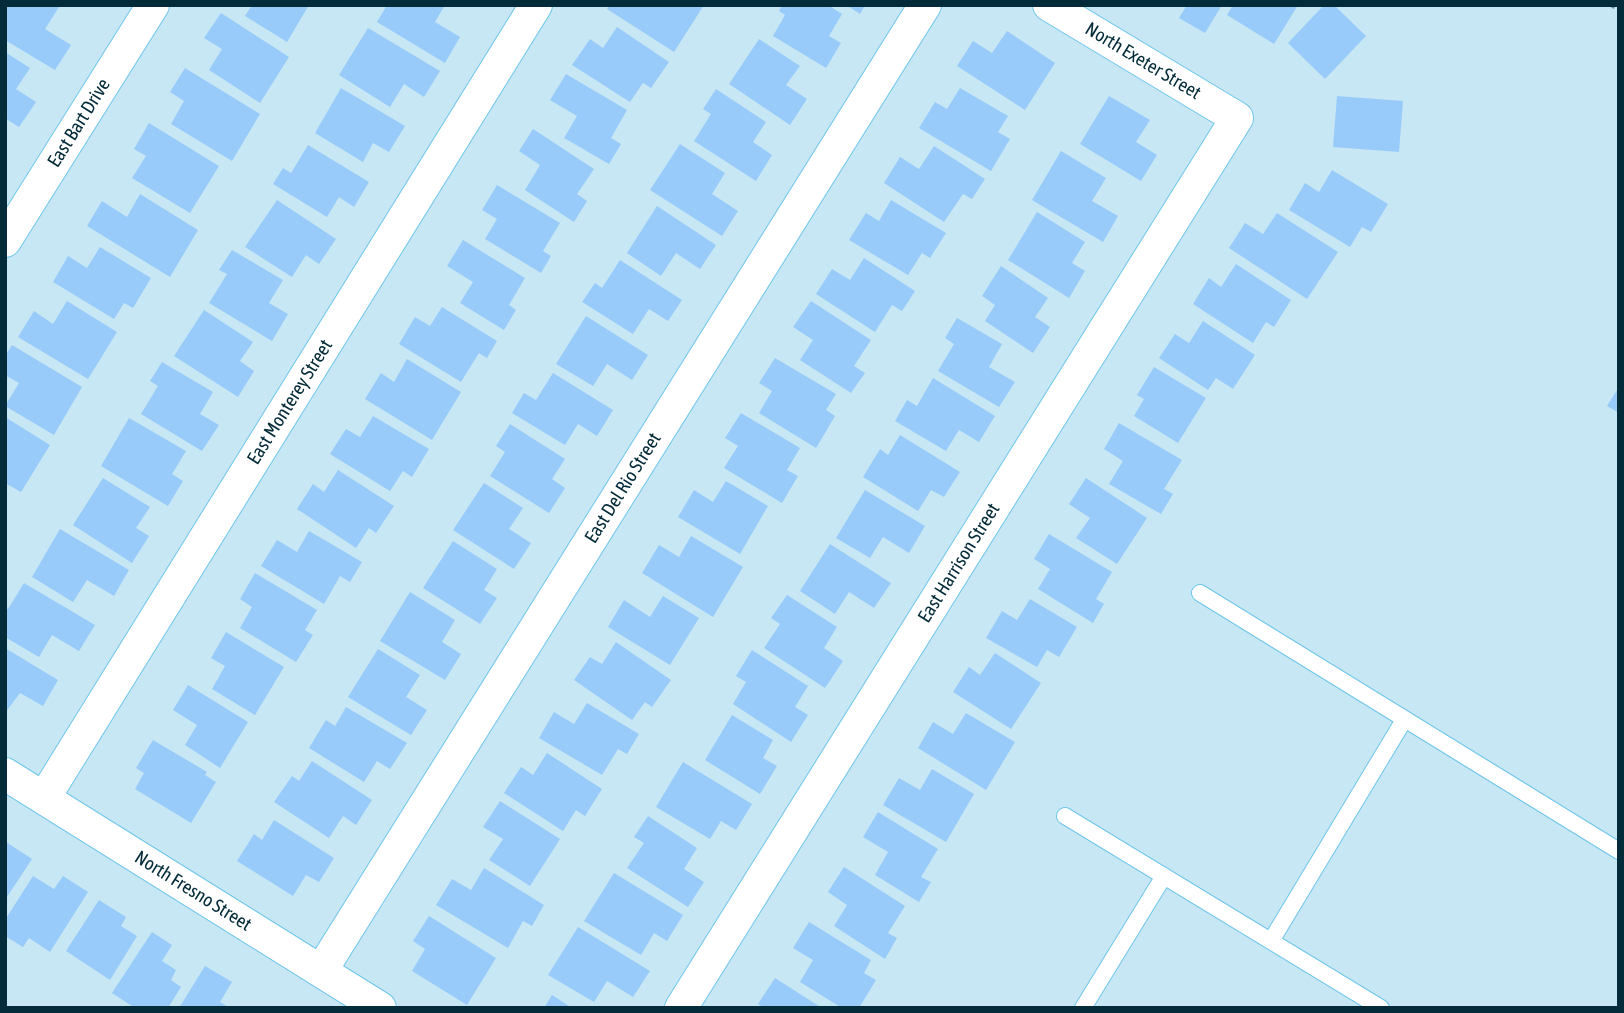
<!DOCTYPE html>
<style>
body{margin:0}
#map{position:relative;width:1624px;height:1013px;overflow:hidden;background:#c7e7f5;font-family:"Asap Condensed",sans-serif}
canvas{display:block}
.frame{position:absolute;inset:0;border:7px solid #032b39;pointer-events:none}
</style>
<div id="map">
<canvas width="1624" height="1013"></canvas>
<div class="frame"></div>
</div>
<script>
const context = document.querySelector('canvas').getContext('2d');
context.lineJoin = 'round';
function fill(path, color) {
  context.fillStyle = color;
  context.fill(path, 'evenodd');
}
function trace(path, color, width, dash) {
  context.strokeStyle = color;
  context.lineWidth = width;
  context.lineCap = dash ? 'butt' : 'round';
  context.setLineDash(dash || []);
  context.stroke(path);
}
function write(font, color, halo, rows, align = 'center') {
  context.font = font + ' "Asap Condensed",sans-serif';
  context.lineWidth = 6;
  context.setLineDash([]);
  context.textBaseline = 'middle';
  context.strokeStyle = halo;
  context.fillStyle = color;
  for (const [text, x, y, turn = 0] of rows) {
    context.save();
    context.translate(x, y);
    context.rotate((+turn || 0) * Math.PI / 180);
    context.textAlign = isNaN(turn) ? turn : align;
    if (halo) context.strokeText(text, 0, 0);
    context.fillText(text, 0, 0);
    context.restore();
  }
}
const building = new Path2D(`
 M5,5L59,7L45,29L71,45L55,70L5,40Z
 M252,5H309L287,42L245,16Z
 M387,5H445L435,22L460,37L445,63L377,22Z
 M609,5H704L674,52L607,9Z
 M782,5H828L842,14L829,36L841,43L826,68L773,36L785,15L779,11Z
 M846,5H865L860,14Z
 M1187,5H1222L1205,33L1179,18Z
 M1233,5H1298L1274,44L1227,15Z
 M1324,5H1334L1366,36L1325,79L1288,43Z
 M221,13L289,57L260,103L209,70L222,49L204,38Z
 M617,27L669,62L651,88L643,83L630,102L572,65L590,39L603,48Z
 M368,28L440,71L424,97L404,84L390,107L339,75Z
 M1007,31L1055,63L1025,110L957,66L973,41L992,53Z
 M759,39L800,66L786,85L807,99L790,125L729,84Z
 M5,52L30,68L16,89L36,102L19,127L5,118Z
 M185,68L260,114L232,161L171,124L184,101L170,92Z
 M566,74L627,110L611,138L621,144L609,164L564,138L577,116L550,100Z
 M341,88L405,126L389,152L373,143L363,162L315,133Z
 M960,88L1008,116L998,132L1010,139L991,171L919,128L935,102L947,109Z
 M716,89L766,122L753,142L772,155L756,181L694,141L711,114L703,109Z
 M1109,96L1150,120L1136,142L1157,155L1141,181L1080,144Z
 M1337,96L1403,101L1399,152L1333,147Z
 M149,123L219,166L190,213L132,178L146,156L134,149Z
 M533,129L594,169L577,194L587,201L574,222L525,190L540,165L519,151Z
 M680,144L725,173L712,194L738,211L722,236L650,190Z
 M308,145L369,182L354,207L339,197L327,217L273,184L283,168L291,173Z
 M934,146L985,179L972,199L963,194L944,222L884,183L900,157L919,169Z
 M1061,151L1106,178L1092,201L1118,216L1103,242L1032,200Z
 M1332,170L1388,204L1371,232L1362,227L1350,247L1289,210L1305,183L1319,192Z
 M497,185L560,223L543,251L551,256L541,273L485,239L497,219L482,210Z
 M140,194L198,230L170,277L87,226L102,201L127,217Z
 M277,200L336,239L319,264L306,255L292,277L245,247Z
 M891,200L946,233L930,258L922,253L908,275L849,240L866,213L879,221Z
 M657,206L716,245L700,269L676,253L661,276L627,253Z
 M1037,212L1085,242L1072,263L1085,271L1069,298L1008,260Z
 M1277,213L1338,252L1307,299L1229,248L1245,223L1263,234Z
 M463,240L525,278L509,305L516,310L504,330L460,303L473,282L447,266Z
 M100,247L151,278L133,308L124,303L114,319L53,282L68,256L87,268Z
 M232,250L283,280L269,303L288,314L272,341L209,303L227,274L219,270Z
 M864,258L915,291L902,311L892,305L875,332L816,294L832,269L850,280Z
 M620,260L682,300L668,321L649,309L633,334L582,302L595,283L602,288Z
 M1236,264L1291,300L1274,327L1266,322L1253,343L1193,304L1209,278L1221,287Z
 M1001,266L1048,298L1035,317L1050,327L1033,353L985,321L995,305L982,296Z
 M67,301L117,332L88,379L18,337L34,311L53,324Z
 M811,301L871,340L854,366L865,373L851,393L800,360L813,340L793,327Z
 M442,307L497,341L487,358L479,353L461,382L399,344L415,317L430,326Z
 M204,310L253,342L240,361L254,371L238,397L174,356Z
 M586,316L648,355L632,380L607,364L593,386L556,364Z
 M957,318L1002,344L989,367L1015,382L999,407L938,371L954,344L945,338Z
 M1203,321L1255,355L1233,389L1216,378L1208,390L1159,358L1175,334L1189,343Z
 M12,345L82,387L54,435L5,406L19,383L5,375V356Z
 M775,358L836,394L826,410L835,416L816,448L759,413L772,391L759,383Z
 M407,359L461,392L432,440L365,399L381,373L394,382Z
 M162,362L213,392L200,414L219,425L202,451L141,414L158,386L150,381Z
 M1154,367L1206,398L1178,443L1134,416L1144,399L1137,395Z
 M553,373L613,410L597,436L578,424L565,445L512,413L524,393L536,400Z
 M933,378L995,416L979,442L959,430L946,451L895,421L907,400L917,406Z
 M1619,387V413L1607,406Z
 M741,413L800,448L787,470L798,476L782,503L724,468L738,446L725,438Z
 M373,416L429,449L412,477L403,471L390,491L330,454L346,429L360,437Z
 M5,417L50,445L21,492L5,483Z
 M129,418L186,451L172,474L183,481L168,506L101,466Z
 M1119,423L1182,460L1164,489L1173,494L1161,514L1109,484L1123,461L1104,449Z
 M510,424L565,459L552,479L565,488L549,513L490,476L505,452L496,446Z
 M900,435L960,472L944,497L931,490L918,511L863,477L880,449L888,455Z
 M338,470L394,506L376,533L369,528L356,548L297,509L313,484L324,492Z
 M103,478L150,507L136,528L149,536L132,563L73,525Z
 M1086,478L1147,518L1117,564L1076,538L1090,518L1069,504Z
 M726,481L768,506L740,554L678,517L694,490L713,502Z
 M484,483L523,508L509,529L531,543L514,569L453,530Z
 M865,490L925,526L909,553L883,537L870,558L836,538Z
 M60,529L129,570L114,596L87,580L73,602L32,577Z
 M309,531L362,562L350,582L340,576L324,604L261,566L277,540L297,552Z
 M1049,534L1112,572L1096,599L1104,604L1093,623L1038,589L1050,569L1034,559Z
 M691,536L743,567L713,617L642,573L659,545L679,557Z
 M453,541L497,569L484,590L497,598L480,624L423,588Z
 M830,544L891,583L874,608L849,592L835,614L800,591Z
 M255,573L317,610L305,630L313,635L296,662L240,628L252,607L240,599Z
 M24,583L95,625L79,651L52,635L39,657L5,637V608L8,609Z
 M410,592L455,620L442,642L461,654L445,680L380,641Z
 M787,595L837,627L824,648L843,661L825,688L764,648L780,624L771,618Z
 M663,596L699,618L670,665L608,627L624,600L650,617Z
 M1030,599L1077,627L1059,657L1047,650L1037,667L986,638L1002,611L1017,620Z
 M226,632L284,667L255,715L212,689L225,666L211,658Z
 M616,642L671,680L652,707L645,702L632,720L574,680L590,657L602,664Z
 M5,648L58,680L43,706L20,693L5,713Z
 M378,649L420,675L406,697L427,710L411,735L348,697Z
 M752,650L808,686L795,707L808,715L791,742L733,704L746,682L736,676Z
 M995,653L1041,683L1011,729L953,692L969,667L980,675Z
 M188,685L248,722L220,768L185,745L197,725L173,710Z
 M587,703L639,734L627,754L618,749L602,775L539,738L554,712L574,724Z
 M346,707L407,743L390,769L377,761L364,782L309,748L326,720L335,726Z
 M966,713L1015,742L986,790L918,748L933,722L953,734Z
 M732,715L773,740L763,758L777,766L760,794L705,760Z
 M153,740L207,772L205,775L216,782L191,823L135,789L144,773L136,768Z
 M547,753L602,789L585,816L576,810L563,831L504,793L521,767L533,775Z
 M312,761L372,800L356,825L343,816L329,838L274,802L292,776L299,781Z
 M683,762L752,804L736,830L721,821L710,839L656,807Z
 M932,769L974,794L946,842L883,805L899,778L920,790Z
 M500,801L560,839L530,886L489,860L503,839L483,827Z
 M878,812L938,849L921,877L931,882L919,902L875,875L888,852L863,837Z
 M648,816L697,848L684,869L704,882L688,907L627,868L644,843L634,837Z
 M274,820L334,858L319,882L306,875L293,896L237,861L254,834L262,840Z
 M6,842L32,859L5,900V844Z
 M844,867L905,906L888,933L897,938L885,959L834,926L847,905L828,892Z
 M484,868L544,905L532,926L523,921L508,948L436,905L452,879L471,890Z
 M614,873L683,915L667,941L654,933L641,955L584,921Z
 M33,876L54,889L63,876L88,892L50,952L29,938L23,947L5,936V920Z
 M99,900L126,917L121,926L137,936L110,980L66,951Z
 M429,916L496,958L467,1005L412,971L425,949L413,941Z
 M809,922L871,960L864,973L876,980L859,1008H842L800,982L813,960L793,948Z
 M578,927L650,971L633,997L607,981L594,1002L548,975Z
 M152,932L172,945L162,961L176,970L171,980L181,987L168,1008H135L112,993Z
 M205,966L232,982L220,1002L230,1008H179Z
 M775,978L822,1008H764L758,1004Z
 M552,995L572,1008H544Z`);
const service = new Path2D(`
 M1200,593L1619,851
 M1065,816L1381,1008
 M1271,941L1404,720
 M1083,1008L1164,876`);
const minor = new Path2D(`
 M5,241L153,5
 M5,774L380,1008
 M44,798L536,5
 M321,971L925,5
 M681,1008L1237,118L1049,5`);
const rail = new Path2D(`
 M1612,5L1619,9`);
const streetNames = [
 ["North Exeter Street",1143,61,31],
 ["East Bart Drive",79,123,-58],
 ["East Monterey Street",290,402,-58],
 ["East Del Rio Street",623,488,-58],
 ["East Harrison Street",959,563,-58],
 ["North Fresno Street",193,891,32]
];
fill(building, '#98cbf9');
trace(service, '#6ec6ea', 18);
trace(minor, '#6ec6ea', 34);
trace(service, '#fff', 16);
trace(minor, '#fff', 32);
trace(rail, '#6a8e9c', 5, [3.5, 7]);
write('19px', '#032b39', '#fff', streetNames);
</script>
